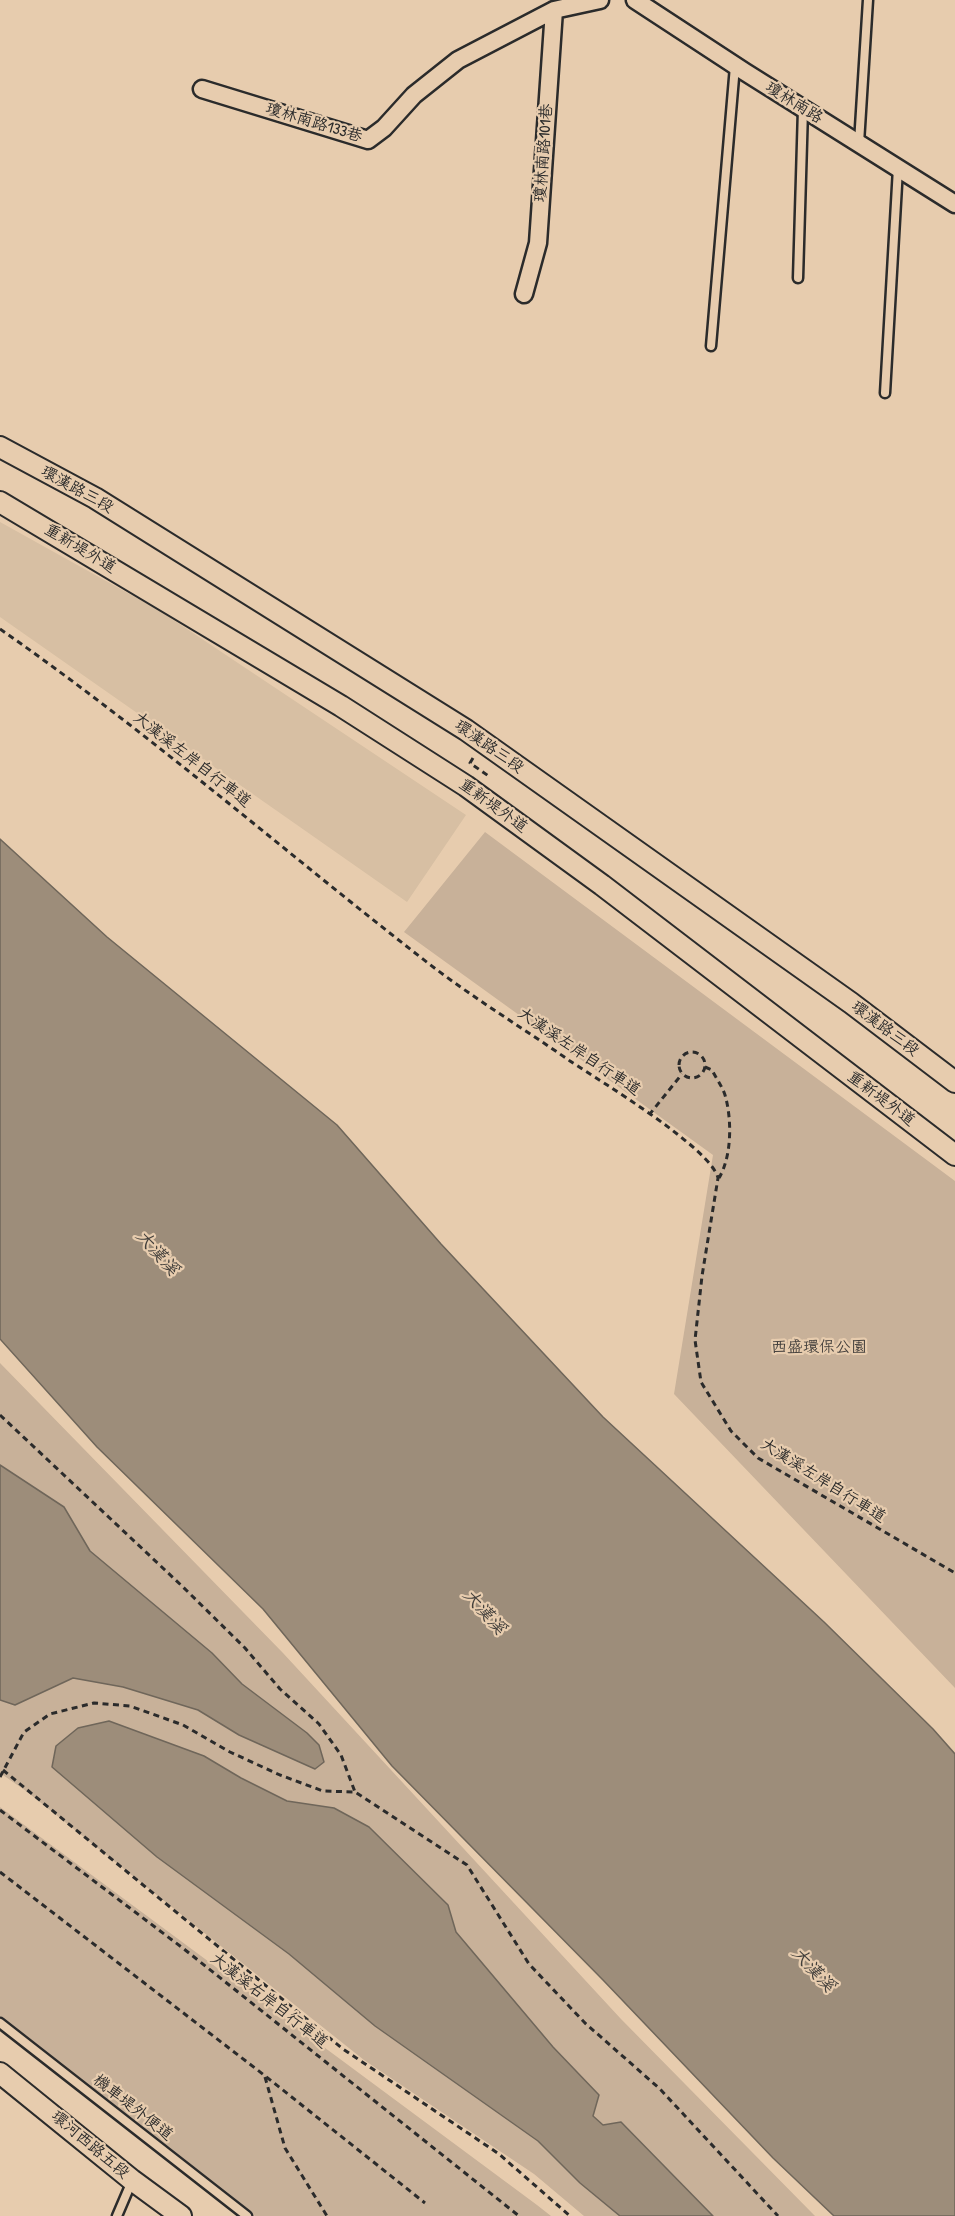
<!DOCTYPE html>
<meta charset="utf-8">
<style>
body{margin:0}
canvas{display:block;background:#e7ccae}
</style>
<canvas width="955" height="2216"></canvas>
<script>
const context = document.querySelector('canvas').getContext('2d');
context.lineJoin = 'round';
function fill(path, color) {
  context.fillStyle = color;
  context.fill(path, 'evenodd');
}
function trace(path, color, width, dash) {
  context.strokeStyle = color;
  context.lineWidth = width;
  context.lineCap = dash ? 'butt' : 'round';
  context.setLineDash(dash || []);
  context.stroke(path);
}
function write(font, color, halo, rows, align = 'center') {
  context.font = font + ' "Patrick Hand","LXGW WenKai TC",sans-serif';
  context.lineWidth = 4.5;
  context.setLineDash([]);
  context.textBaseline = 'middle';
  context.strokeStyle = halo;
  context.fillStyle = color;
  for (const [text, x, y, turn = 0] of rows) {
    context.save();
    context.translate(x, y);
    context.rotate((+turn || 0) * Math.PI / 180);
    context.textAlign = isNaN(turn) ? turn : align;
    if (halo) context.strokeText(text, 0, 0);
    context.fillText(text, 0, 0);
    context.restore();
  }
}
const built = new Path2D(`
 M0,522L160,611L466,815L407,902L0,617Z`);
const green = new Path2D(`
 M485,832L955,1181V1688L674,1394L713,1155L404,932Z
 M0,1363L283,1653L621,2019L815,2216H584L534,2174L364,2060L26,1791L0,1773Z
 M0,1807L537,2205L551,2216H255L0,2021Z`);
const water = new Path2D(`
 M0,839L107,937L337,1125L441,1244L603,1417L824,1622L933,1729L955,1754V2216H834L773,2158L603,1980L392,1766L263,1609L97,1447L0,1339Z
 M0,1465L64,1507L90,1551L212,1653L242,1684L307,1733L319,1745L324,1762L315,1769L239,1735L198,1710L123,1687L73,1678L15,1705L0,1700Z
 M109,1721L204,1756L241,1778L287,1801L334,1808L369,1827L448,1905L456,1932L553,2047L599,2095L593,2116L603,2125L621,2122L713,2216H620L580,2183L538,2141L375,2026L289,1954L157,1857L52,1767L56,1746L78,1728Z`);
const path = new Path2D(`
 M0,629C148,732 285,852 428,963C473,998 523,1028 570,1061C600,1081 711,1148 718,1178L702,1276L695,1340L701,1382L731,1431L758,1458L955,1573
 M473,758L470,763L490,777
 M679 1065a13 13 0 1 1 26 0a13 13 0 1 1-26 0Z
 M705,1067L712,1070C716,1078 722,1086 725,1095C732,1119 732,1156 719,1178
 M649,1115L682,1074
 M0,1415L182,1586L245,1648L280,1689L319,1724L341,1755L355,1792
 M3,1770L343,2049L499,2154L570,2216
 M0,1777L24,1732L50,1714L94,1703L130,1706L183,1725L230,1752L280,1775L323,1791L355,1792L467,1865L529,1964L585,2023L660,2089L778,2216
 M0,1810L184,1949L519,2216
 M0,1872L264,2075L425,2203
 M265,2077L285,2148L327,2216`);
const service = new Path2D(`
 M859,143L868,0
 M798,278L803,109
 M711,346L735,66
 M885,393L898,168
 M0,2023L247,2216
 M117,2216L132,2181`);
const minor = new Path2D(`
 M635,0L745,72L955,204
 M202,89L368,140L384,128L414,95L458,60L554,10L600,0
 M524,294L538,243L554,10`);
const tertiary = new Path2D(`
 M0,447L95,498L466,730L851,1003L955,1082
 M0,502L341,706L466,786L602,885L955,1155
 M0,2073L132,2180L181,2216`);
const streetNames = [
 ["瓊林南路",794,103,32],
 ["瓊林南路133巷",314,123,17],
 ["瓊林南路101巷",544,153,-86],
 ["環漢路三段",77,490,29],
 ["重新堤外道",80,549,31],
 ["環漢路三段",489,747,35],
 ["大漢溪左岸自行車道",192,760,38],
 ["重新堤外道",493,806,36],
 ["環漢路三段",885,1029,37],
 ["大漢溪左岸自行車道",579,1052,34],
 ["重新堤外道",881,1099,37],
 ["大漢溪左岸自行車道",823,1481,32],
 ["大漢溪右岸自行車道",269,2001,38],
 ["機車堤外便道",133,2108,38],
 ["環河西路五段",90,2145,40]
];
const parkNames = [
 ["西盛環保公園",819,1348]
];
const waterNames = [
 ["大漢溪",157,1253,48],
 ["大漢溪",484,1612,48],
 ["大漢溪",813,1970,47]
];
fill(built, '#d7bfa3');
fill(green, '#c8b199');
fill(water, '#9d8d7a');
trace(water, '#6f665a', 1.5);
trace(service, '#2b2b2b', 13);
trace(minor, '#2b2b2b', 21);
trace(tertiary, '#2b2b2b', 24);
trace(path, '#2b2b2b', 3, [6, 4.5]);
trace(service, '#e7ccae', 8);
trace(minor, '#e7ccae', 16);
trace(tertiary, '#e7ccae', 20);
write('16px', '#2b2b2b', '#e7ccae', streetNames);
write('16px', '#433f3c', '#e7ccae', parkNames);
write('italic 18px', '#423f3b', '#e7ccae', waterNames);
</script>
